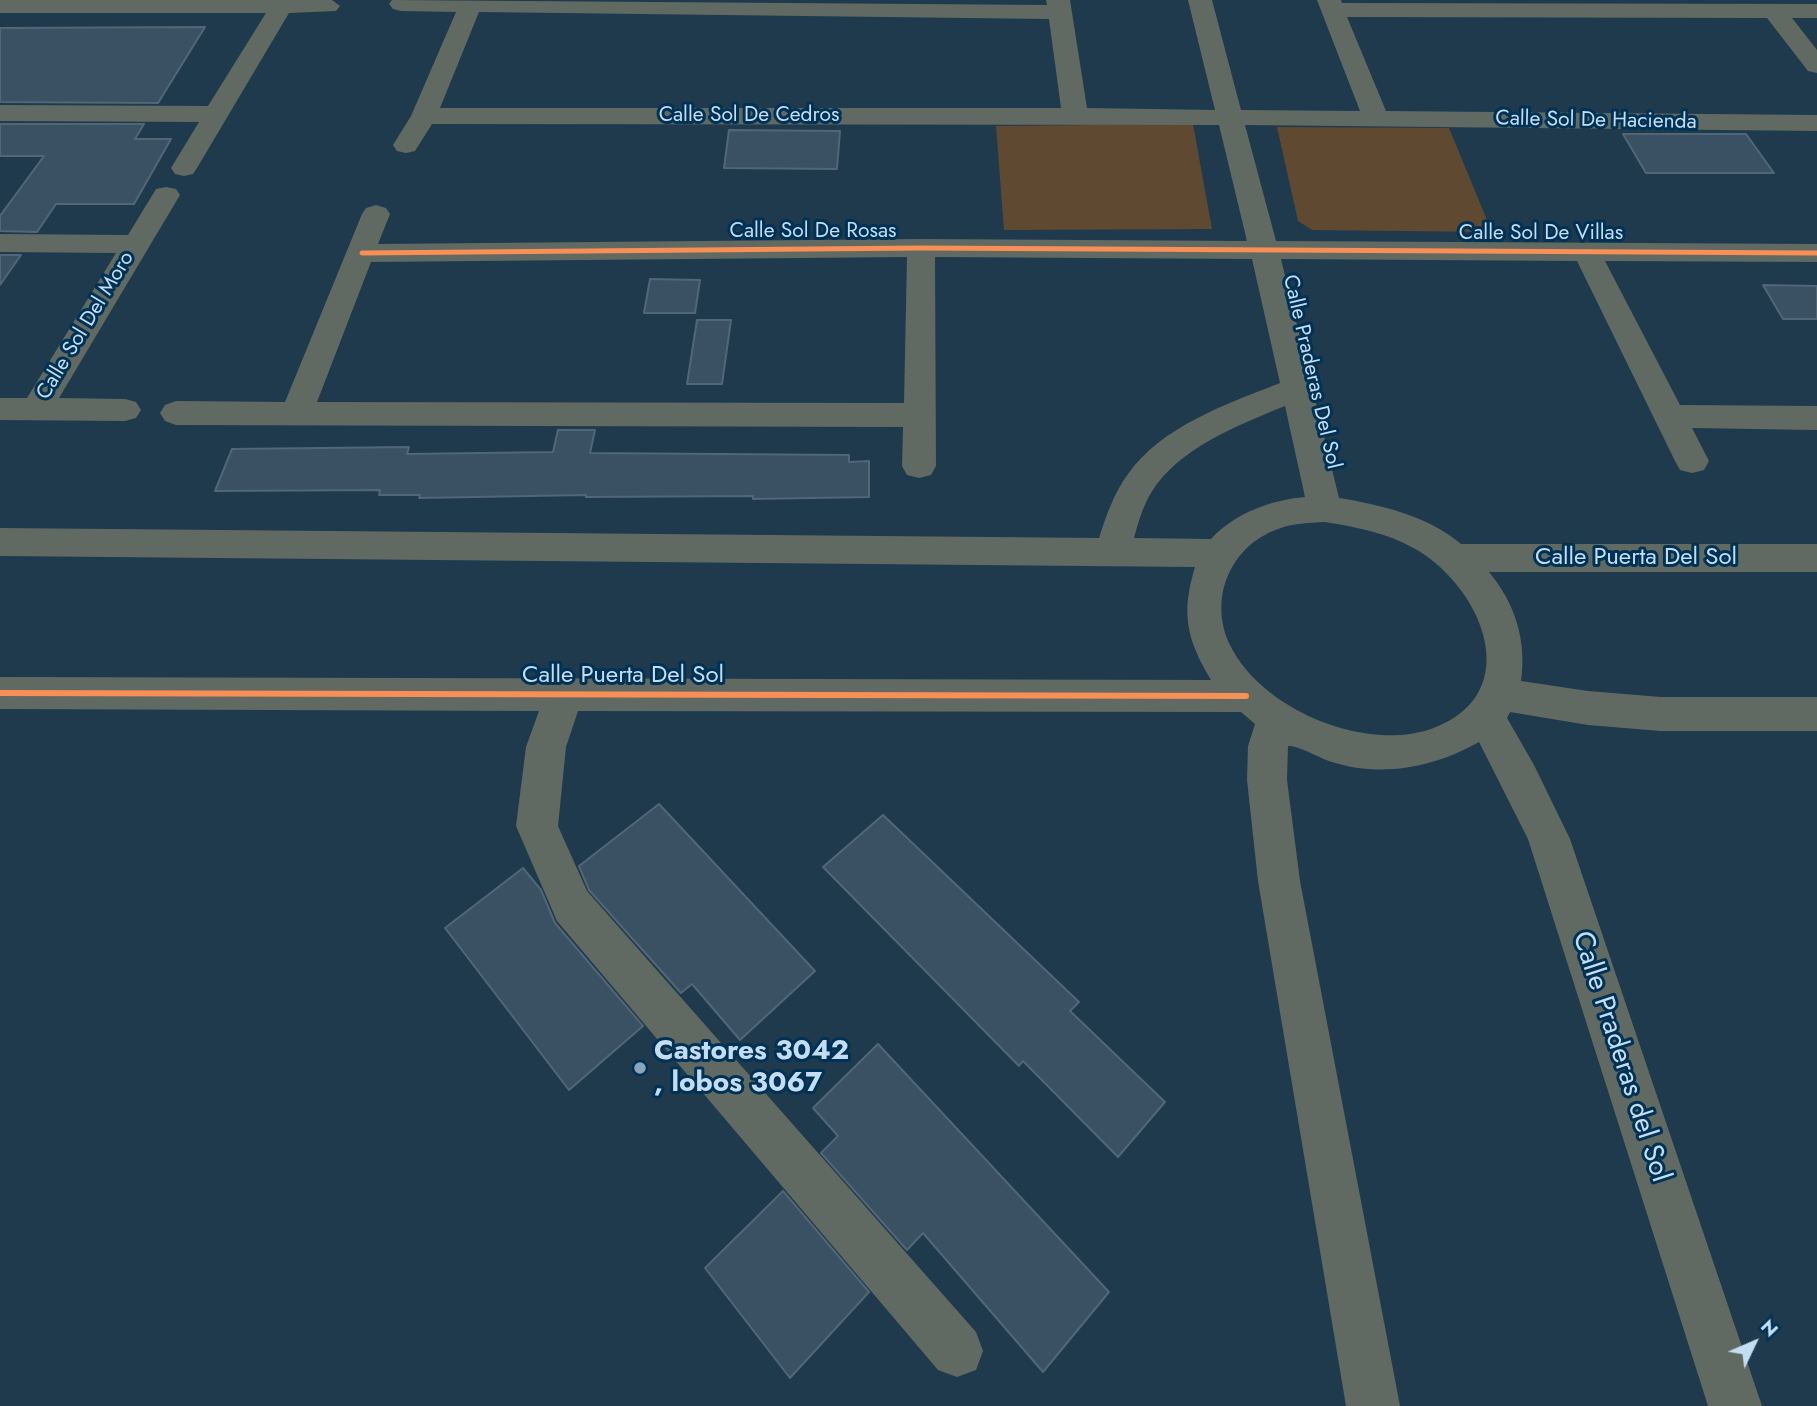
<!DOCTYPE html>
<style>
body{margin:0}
#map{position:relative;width:1817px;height:1406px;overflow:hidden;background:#1f3a4d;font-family:Jost,sans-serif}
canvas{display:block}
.north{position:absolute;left:1719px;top:1308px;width:70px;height:70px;-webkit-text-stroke:5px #003256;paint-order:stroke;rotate:46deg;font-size:19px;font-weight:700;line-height:28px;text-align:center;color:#c4ddf3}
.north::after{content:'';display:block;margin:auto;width:24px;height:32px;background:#c4ddf3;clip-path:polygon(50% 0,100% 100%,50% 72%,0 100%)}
</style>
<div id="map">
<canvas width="1817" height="1406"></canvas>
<div class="north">N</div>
</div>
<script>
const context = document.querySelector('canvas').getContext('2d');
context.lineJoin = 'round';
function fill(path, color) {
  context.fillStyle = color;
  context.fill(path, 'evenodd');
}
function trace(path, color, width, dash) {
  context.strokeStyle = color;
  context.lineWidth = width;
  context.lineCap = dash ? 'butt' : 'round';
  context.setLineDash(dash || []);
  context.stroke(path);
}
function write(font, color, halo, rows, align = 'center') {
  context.font = font + ' Jost,sans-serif';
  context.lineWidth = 6;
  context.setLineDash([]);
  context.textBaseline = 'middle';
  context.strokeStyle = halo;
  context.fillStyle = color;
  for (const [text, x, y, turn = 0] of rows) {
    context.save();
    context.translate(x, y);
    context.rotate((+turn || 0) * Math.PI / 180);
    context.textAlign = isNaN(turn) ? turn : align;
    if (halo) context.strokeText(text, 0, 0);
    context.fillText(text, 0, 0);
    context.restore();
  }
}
const green = new Path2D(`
 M1193,124L1212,229L1004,230L996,126Z
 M1277,127L1449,128L1492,232L1312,230L1298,221Z`);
const building = new Path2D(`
 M205,27L158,103L0,102V28Z
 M0,124H144L135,139H171L134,204H56L37,232L0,231V216L44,156H0Z
 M729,130L840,131L837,169L724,168Z
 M1623,134H1746L1774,173H1646Z
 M0,255H21L0,285Z
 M650,279L700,280L695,313H644Z
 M1763,285L1817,286V319H1783Z
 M697,320H731L722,384H687Z
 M558,430H595L590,453L849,455V462L869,461V497L753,499V496L586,497V495L419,498L420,495H379L380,490L215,491L232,449L409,447L407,454L553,452Z
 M659,804L815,971L740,1040L692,984L681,993L589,890L579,866Z
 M883,815L1079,1002L1070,1011L1165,1102L1118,1157L1023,1061L1019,1066L823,867Z
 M523,868L541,890L555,923L643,1026L569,1090L445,928Z
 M878,1044L1109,1292L1043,1372L923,1233L907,1250L821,1153L838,1136L813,1108Z
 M783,1191L869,1292L790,1378L705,1268Z`);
const minor = new Path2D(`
 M0,0H332L340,6L336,11L289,13L197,168L193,174L184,176L175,174L171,168L199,122L0,121V105L208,106L266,13H0Z
 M392,0L1047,5L1046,0H1070L1087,108L1215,110L1188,0H1212L1241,110L1360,111L1317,0H1341L1342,3L1817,4V18H1792L1817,50V73L1808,71L1767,18L1347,17L1386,111L1817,115V131L1245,125L1276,241L1817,244V262L1605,261L1680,405L1817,406V430L1692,428L1709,461L1704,470L1692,473L1680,470L1675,461L1577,261L1281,259L1339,498C1382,505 1428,516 1461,544H1817V572H1489C1515,603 1527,641 1521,681L1588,691L1661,697H1817V731H1661L1588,725L1510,712L1507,718L1534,765L1570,839L1762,1406H1708L1528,839L1479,742C1435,767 1382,778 1332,762C1319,758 1298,745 1288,746L1287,780L1300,881L1400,1406H1346L1258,881L1247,780L1248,746L1255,724L1241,712L578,711L566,747L558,826L587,891L976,1332L983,1351L976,1370L957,1377L938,1370L557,921L516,826L526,747L539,711L0,709V677L1211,680C1186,638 1181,613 1195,567L0,556V528L1099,538C1106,516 1114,493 1128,474C1162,426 1227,404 1280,383L1252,259L935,257L936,466L931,475L919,478L907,475L902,466L903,427L176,425L165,421L160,413L165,405L176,401L285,402L362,214L366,208L376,205L386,208L390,214L378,244L921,239L1247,241L1219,125L432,124L415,151L406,153L397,151L393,145L411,116L456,12L401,11L393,9L389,4ZM479,12L1049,19L1061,108H440ZM907,257L904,403L317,402L371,262ZM1285,406L1305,497C1271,500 1235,513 1211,539L1134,538C1138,523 1143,506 1151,493C1178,448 1239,425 1285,406ZM1325,522C1362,528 1398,535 1429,558C1488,602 1521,697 1431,729C1364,752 1261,709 1230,645C1208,599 1230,546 1278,529C1293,523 1309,523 1325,522Z
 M166,187L176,189L180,195L59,398L125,399L136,402L141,410L136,418L125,421L0,420V398H27L116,253L0,252V234L128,235L156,189Z`);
const cyclewayFar1 = new Path2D(`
 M362,253L921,248L1817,253`);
const cycleway = new Path2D(`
 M0,693L1246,696`);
const markers = [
 [640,1068,7,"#8aa4b9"]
];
const farStreetnames = [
 ["Calle Sol De Cedros",749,116],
 ["Calle Sol De Hacienda",1596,121,1],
 ["Calle Sol De Rosas",813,232],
 ["Calle Sol De Villas",1541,234],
 ["Calle Sol Del Moro",86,326,-59],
 ["Calle Praderas Del Sol",1311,372,77]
];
const streetNames = [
 ["Calle Puerta Del Sol",1636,558],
 ["Calle Puerta Del Sol",623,676]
];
const nearPoinames = [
 ["Castores 3042",654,1052],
 [", lobos 3067",654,1084]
];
const nearStreetnames = [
 ["Calle Praderas del Sol",1620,1057,72]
];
fill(green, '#5f4930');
fill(building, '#3a5164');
trace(building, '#516676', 2);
fill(minor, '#606a62');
trace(cyclewayFar1, '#f78f57', 5);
trace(cycleway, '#f78f57', 6);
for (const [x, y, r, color] of markers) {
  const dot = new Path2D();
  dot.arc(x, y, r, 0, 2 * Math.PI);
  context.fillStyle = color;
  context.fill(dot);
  trace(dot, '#003256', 2.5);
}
write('21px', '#c4ddf3', '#003256', farStreetnames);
write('24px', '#c4ddf3', '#003256', streetNames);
write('bold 28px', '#c4ddf3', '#003256', nearPoinames, 'left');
write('28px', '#c4ddf3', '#003256', nearStreetnames);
</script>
